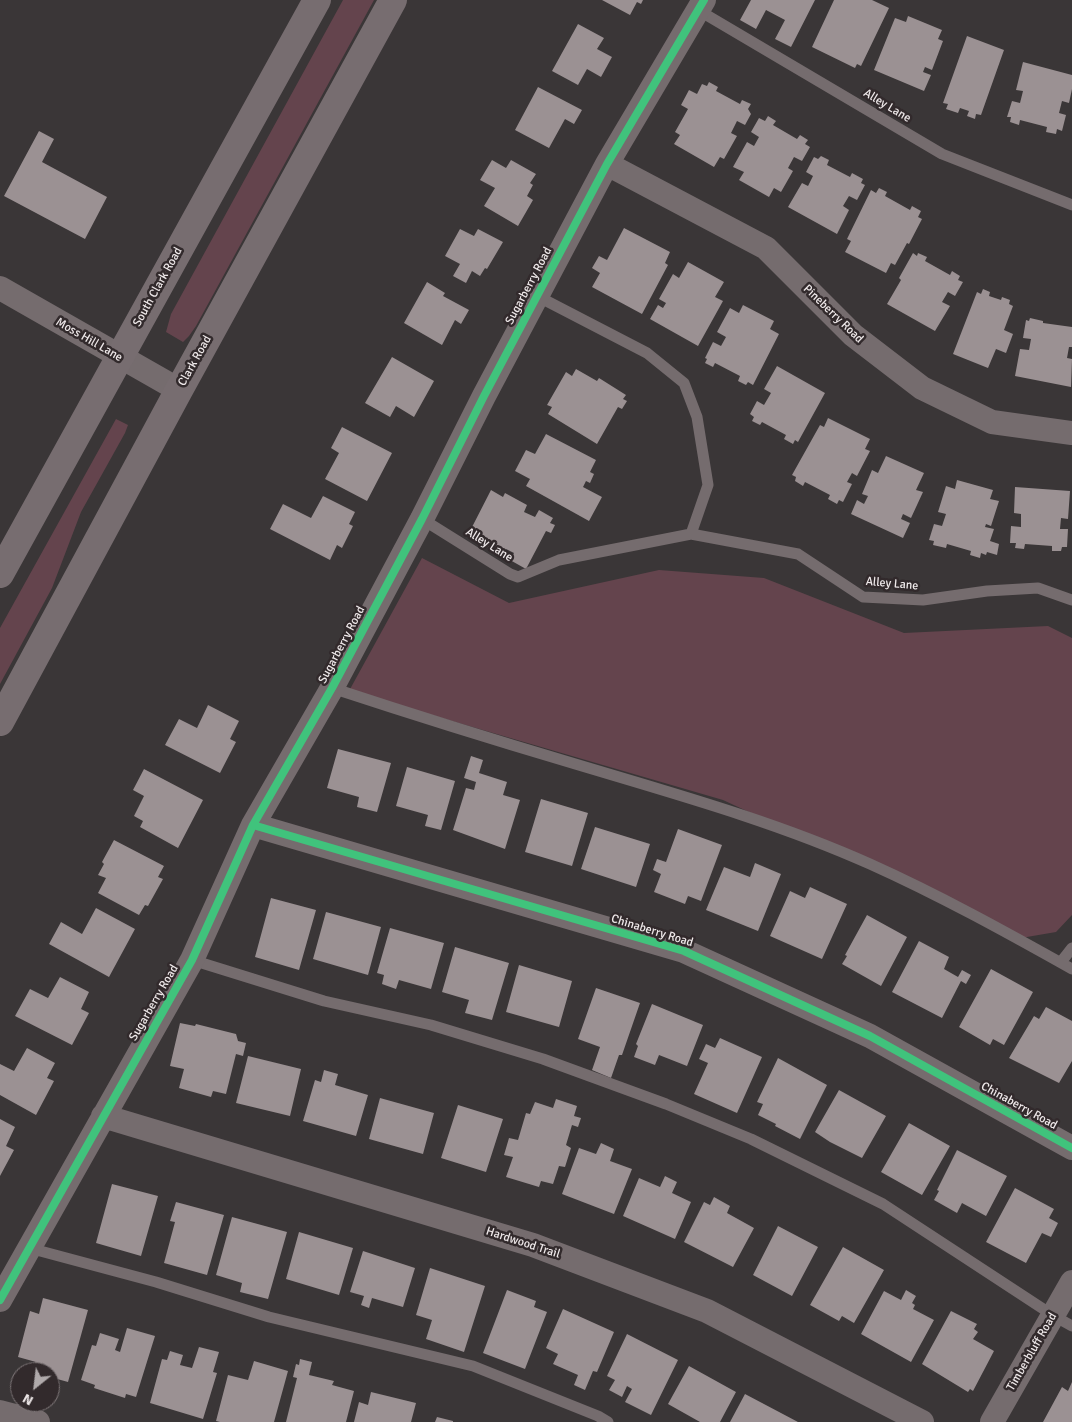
<!DOCTYPE html>
<style>
body{margin:0}
#map{position:relative;width:1072px;height:1422px;overflow:hidden;background:#3a3637;font-family:Signika,sans-serif}
canvas{display:block}
.north{position:absolute;left:10px;top:1362px;width:50px;height:50px;box-sizing:border-box;background:#322a2c;border:1px solid #7e7678;border-radius:50%;rotate:209deg;font-size:14px;font-weight:700;line-height:20px;text-align:center;color:#efe9ea}
.north::after{content:'';display:block;margin:auto;width:18px;height:22px;background:#b0aaab;clip-path:polygon(50% 0,100% 100%,50% 72%,0 100%)}
</style>
<div id="map">
<canvas width="1072" height="1422"></canvas>
<div class="north">N</div>
</div>
<script>
const context = document.querySelector('canvas').getContext('2d');
context.lineJoin = 'round';
function fill(path, color) {
  context.fillStyle = color;
  context.fill(path, 'evenodd');
}
function trace(path, color, width, dash) {
  context.strokeStyle = color;
  context.lineWidth = width;
  context.lineCap = dash ? 'butt' : 'round';
  context.setLineDash(dash || []);
  context.stroke(path);
}
function write(font, color, halo, rows, align = 'center') {
  context.font = font + ' Signika,sans-serif';
  context.lineWidth = 5;
  context.setLineDash([]);
  context.textBaseline = 'middle';
  context.strokeStyle = halo;
  context.fillStyle = color;
  for (const [text, x, y, turn = 0] of rows) {
    context.save();
    context.translate(x, y);
    context.rotate((+turn || 0) * Math.PI / 180);
    context.textAlign = isNaN(turn) ? turn : align;
    if (halo) context.strokeText(text, 0, 0);
    context.fillText(text, 0, 0);
    context.restore();
  }
}
const green = new Path2D(`
 M343,0H374L196,326L189,336L183,342L166,332L171,314Z
 M116,419L128,425L125,433L81,512L52,588L0,684V628Z
 M422,558L509,603L659,570L764,578L904,633L1048,626L1072,638V915L1056,932L1021,938L723,800L349,691Z`);
const building = new Path2D(`
 M602,0H643L641,4L637,2L630,15Z
 M751,0H815L791,47L775,39L785,20L766,10L756,29L740,20Z
 M834,0H872L889,8L861,66L857,64L855,68L812,47Z
 M908,16L942,30L938,39L943,41L932,70L925,67L923,72L931,75L924,91L874,70L895,18L906,22Z
 M578,24L604,38L597,49L612,57L601,77L587,69L578,85L552,71Z
 M967,36L1004,50L981,115L976,114L975,119L967,116L969,111L960,108L958,113L946,109L948,104L943,103Z
 M1023,62L1072,75V89L1069,103L1062,101L1059,113L1066,115L1062,131L1057,129L1056,134L1046,132L1047,127L1020,120L1019,125L1010,122L1011,117H1007L1012,101L1020,103L1023,91L1016,90Z
 M709,82L718,87L716,91L740,104L742,100L751,104L748,109L751,114L745,125L737,121L731,133L737,136L724,159L720,157L714,167L674,144L680,135L675,132L688,109L681,105L689,90L697,94L702,84L707,86Z
 M538,87L582,110L574,124L565,119L549,148L515,130Z
 M768,116L776,121L773,125L797,139L800,135L808,140L805,144L810,147L802,161L794,157L788,168L793,171L781,192L774,188L769,197L739,180L744,172L733,167L747,142L754,146L759,137L751,132L759,118L765,121Z
 M39,131L54,139L42,162L107,197L85,239L4,196Z
 M821,156L829,160L827,165L850,177L852,173L863,179L861,183L865,185L857,200L849,196L843,206L849,210L837,234L788,207L802,183L808,186L813,176L806,172L814,157L818,159Z
 M492,160L506,168L511,160L536,174L530,183L533,185L527,196L533,200L518,226L484,206L495,188L480,180Z
 M879,188L887,192L885,196L910,210L912,206L921,211L918,217L922,219L909,244L907,243L895,265L891,263L886,273L845,252L851,241L847,239L871,190L876,193Z
 M624,228L670,252L665,263L668,265L642,314L592,287L600,273L592,268L599,256L607,260Z
 M460,229L474,236L478,229L503,242L487,269L485,268L480,276L472,271L466,283L453,276L460,264L445,256Z
 M913,253L917,256L918,253L927,257L925,261L950,275L952,271L960,276L958,280L963,282L955,296L948,292L942,302L950,306L935,331L887,304L901,280L899,278Z
 M688,262L724,282L715,297L723,301L698,346L650,319L658,305L663,308L666,303L659,299L673,274L679,278Z
 M427,282L445,293L443,296L469,310L461,324L455,320L442,345L404,323Z
 M983,289L990,292L989,296L1001,300L1002,297L1010,300L1009,304L1013,306L1004,330L1013,334L1006,353L996,349L988,368L953,354L977,292L981,294Z
 M743,305L774,321L770,329L779,334L753,385L748,382L746,385L738,381L740,376L715,363L713,367L705,363L707,359L705,358L713,342L721,346L726,337L717,332L730,308L739,313Z
 M1030,318L1043,321V323L1072,327V347H1069L1067,358L1072,359L1071,387L1015,376L1020,349L1029,350L1031,339L1023,338L1026,320L1029,321Z
 M392,357L434,381L414,417L396,406L390,417L365,403Z
 M777,366L825,393L798,442L795,440L793,444L784,439L786,435L762,422L760,425L752,421L754,417L750,414L757,401L764,405L771,393L764,389Z
 M576,369L597,381L599,378L626,395L623,399L627,401L622,409L618,407L597,444L548,414L552,407L547,405L566,372L572,376Z
 M828,418L870,439L865,449L870,451L857,476L852,473L847,482L852,484L843,502L839,500L837,504L828,499L830,495L805,482L803,486L795,481L796,477L792,475L820,425L824,427Z
 M342,427L392,453L367,501L325,479L339,453L331,448Z
 M546,434L596,460L590,472L594,474L590,483L586,481L583,487L602,497L589,521L526,486L530,479L515,471L526,450L535,454Z
 M886,456L924,473L916,490L923,492L911,518L903,514L901,519L910,523L903,538L851,514L857,500L864,504L868,496L862,494L872,470L878,473Z
 M957,480L993,490L990,499L999,501L991,526L986,524L985,527L994,529L990,541L999,544L997,555L987,552L986,555L981,553L980,558L970,555L971,551L947,544L946,548L933,545L934,541L929,540L934,524L942,526L946,514L938,512L946,486L955,489Z
 M1015,487L1070,491L1068,519L1061,518L1060,529H1068L1067,547H1062L1061,551H1052V546L1025,544L1024,549L1015,548L1016,543H1010L1011,526L1021,527V514L1014,513Z
 M491,490L503,497L505,493L527,505L524,512L535,517L539,510L553,518L550,523L555,525L551,533L546,531L526,569L510,560L514,553L506,549L502,555L478,542L481,537L470,531Z
 M323,496L355,512L349,524L353,526L342,548L337,545L330,560L270,529L283,504L311,518Z
 M208,705L239,721L230,739L236,742L220,773L165,745L179,719L197,728Z
 M338,749L391,763L377,812L357,807L359,797L327,788Z
 M471,756L483,760L479,773L507,782L503,795L520,800L505,849L453,830L466,788L474,790L476,782L464,778Z
 M407,767L455,781L441,830L425,826L428,815L396,806Z
 M144,769L203,800L178,848L140,827L143,821L134,816L144,796L133,790Z
 M541,799L588,813L572,866L525,852Z
 M595,827L650,844L636,887L581,869Z
 M678,829L722,845L701,901L688,896L685,904L654,892L661,874L653,870L657,859L666,862Z
 M114,840L164,866L158,877L163,879L148,906L145,905L139,915L98,893L106,878L98,875L104,864L102,862Z
 M755,863L781,874L758,931L706,910L724,867L750,877Z
 M810,887L847,904L822,959L770,936L790,891L805,898Z
 M271,898L316,910L299,970L255,957Z
 M96,908L135,929L109,977L49,944L61,922L82,934Z
 M326,912L381,927L368,975L313,959Z
 M867,915L907,937L881,986L842,964L847,956L845,955Z
 M390,928L444,943L431,989L399,980L396,989L382,984L384,975L377,973Z
 M919,941L949,957L944,969L958,977L962,970L971,975L966,984L961,981L942,1018L892,992Z
 M455,947L509,963L492,1020L465,1013L469,1000L442,992Z
 M519,965L572,981L559,1027L506,1012Z
 M991,969L1033,992L1004,1045L993,1039L990,1045L959,1027Z
 M60,977L89,992L81,1009L89,1013L72,1045L15,1016L30,989L48,998Z
 M596,988L640,1003L622,1055H619L611,1078L592,1070L600,1047L578,1039Z
 M652,1004L703,1025L687,1066L659,1055L655,1065L634,1057L638,1046L636,1044Z
 M1046,1007L1072,1021V1061L1059,1083L1009,1058L1034,1016L1039,1019Z
 M180,1023L195,1026L196,1024L236,1034L238,1041L246,1043L243,1056L236,1054L226,1094L213,1091L211,1097L179,1088L184,1069L170,1066Z
 M720,1038L762,1057L737,1113L694,1094L708,1063L699,1059L706,1044L715,1048Z
 M27,1048L55,1063L47,1078L54,1081L36,1115L0,1095V1064L14,1071Z
 M248,1056L301,1069L290,1116L236,1103Z
 M778,1058L827,1085L800,1139L775,1126L776,1124L758,1115L763,1104L757,1102Z
 M324,1070L338,1074L335,1085L368,1095L356,1136L303,1121L315,1080L321,1082Z
 M839,1090L886,1116L862,1158L830,1142L815,1132Z
 M380,1098L434,1113L423,1154L369,1139Z
 M556,1099L577,1106L574,1116L581,1118L578,1127L572,1125L566,1145L571,1148L565,1167L559,1166L553,1184L541,1181L539,1187L506,1177L513,1157L504,1155L509,1138L518,1140L526,1113L530,1114L535,1102L553,1108Z
 M458,1105L503,1119L486,1172L441,1158Z
 M0,1119L15,1127L6,1146L14,1150L0,1176Z
 M909,1123L950,1146L922,1195L881,1172Z
 M601,1143L614,1149L610,1161L632,1169L614,1214L562,1194L579,1148L596,1154Z
 M957,1150L1007,1176L986,1216L962,1203L957,1213L934,1200L939,1191L937,1190Z
 M665,1176L677,1182L672,1193L691,1202L675,1239L623,1216L639,1178L660,1187Z
 M112,1184L158,1196L141,1256L96,1243Z
 M1015,1188L1054,1209L1049,1218L1058,1223L1051,1237L1042,1233L1026,1263L986,1242Z
 M714,1197L730,1206L727,1213L754,1228L733,1267L684,1242L704,1202L710,1205Z
 M176,1202L224,1215L207,1275L164,1263L175,1222L170,1221Z
 M232,1217L287,1232L268,1299L240,1292L242,1283L216,1275Z
 M778,1226L818,1247L792,1296L753,1275Z
 M299,1232L353,1248L339,1295L286,1279Z
 M843,1247L884,1270L854,1323L842,1316L839,1321L810,1305Z
 M363,1251L415,1268L403,1307L372,1298L369,1308L361,1305L364,1296L350,1292Z
 M430,1268L485,1286L464,1352L426,1339L432,1320L416,1315Z
 M507,1290L536,1301L534,1307L547,1312L525,1369L483,1353Z
 M906,1290L916,1296L912,1303L915,1305L913,1309L934,1320L911,1362L861,1334L884,1291L901,1300Z
 M43,1298L88,1310L68,1382L50,1377V1372H34L36,1362L18,1357L30,1311L39,1314Z
 M563,1309L614,1332L597,1372L593,1371L585,1390L574,1385L578,1375L553,1364L558,1354L546,1348Z
 M951,1311L977,1324L974,1329L978,1332L973,1339L994,1351L973,1391L970,1389L968,1392L922,1364Z
 M127,1328L155,1336L136,1397L126,1394L125,1398L94,1388L95,1385L81,1380L92,1345L96,1346L100,1333L119,1339L115,1350L120,1352Z
 M627,1334L678,1360L651,1415L625,1402L632,1389L627,1386L622,1397L609,1390L615,1380L607,1376Z
 M199,1347L219,1352L213,1372L217,1373L203,1419L150,1403L162,1359L167,1360L170,1351L183,1355L180,1365L192,1368Z
 M300,1359L312,1362L309,1375L334,1381L332,1385L354,1391L346,1422H286L297,1378L293,1377L296,1364L299,1365Z
 M254,1361L288,1371L274,1422H220L216,1421L228,1375L248,1380Z
 M689,1366L736,1392L720,1422H700L668,1404Z
 M1072,1382V1422H1043L1062,1387L1068,1391Z
 M371,1392L416,1403L411,1422H354L359,1402L368,1405Z
 M745,1394L798,1422H730Z
 M437,1417L453,1421V1422H435Z`);
const lane = new Path2D(`
 M698,10L942,154L1072,205
 M537,296L647,353L684,383L697,417L708,485L691,534
 M422,519L510,574L518,577L559,560L691,534L798,554L863,597L923,600L987,591L1038,588L1072,600
 M332,688C411,714 491,739 572,763C672,793 774,821 870,864C939,895 1006,932 1072,969
 M192,960L324,1001L431,1025L543,1059L666,1104L751,1139L883,1204L1054,1316L1072,1326
 M1061,962L1072,948
 M29,1248L156,1282L269,1317L473,1366L598,1416L608,1422`);
const street = new Path2D(`
 M607,164L766,248L853,335L922,388L992,422L1072,433
 M0,288L179,390
 M253,825L684,951L870,1036L1072,1148
 M103,1116L533,1245L707,1311L922,1422
 M0,1300L192,960L253,825L332,688L422,519L484,396L607,164L704,0
 M0,1412L38,1422
 M992,1422L1072,1282`);
const secondary = new Path2D(`
 M0,574L317,0
 M0,722L179,390L393,0`);
const cycleway = new Path2D(`
 M253,825L684,951L870,1036L1072,1148
 M0,1300L192,960L253,825L332,688L422,519L484,396L607,164L704,0`);
const streetNames = [
 ["Alley Lane",887,106,31],
 ["Sugarberry Road",529,286,-62],
 ["South Clark Road",158,287,-61],
 ["Pineberry Road",833,314,44],
 ["Moss Hill Lane",89,340,30],
 ["Clark Road",195,361,-61],
 ["Alley Lane",489,545,32],
 ["Alley Lane",892,584,5],
 ["Sugarberry Road",342,645,-62],
 ["Chinaberry Road",652,931,17],
 ["Sugarberry Road",154,1003,-60],
 ["Chinaberry Road",1019,1106,29],
 ["Hardwood Trail",523,1243,18],
 ["Timberbluff Road",1032,1352,-60]
];
fill(green, '#64444d');
fill(building, '#9b9193');
trace(lane, '#756c6e', 11);
trace(street, '#756c6e', 24);
trace(secondary, '#776d70', 28);
trace(cycleway, '#40c37c', 8);
write('12px', '#efe9ea', '#322a2c', streetNames);
</script>
